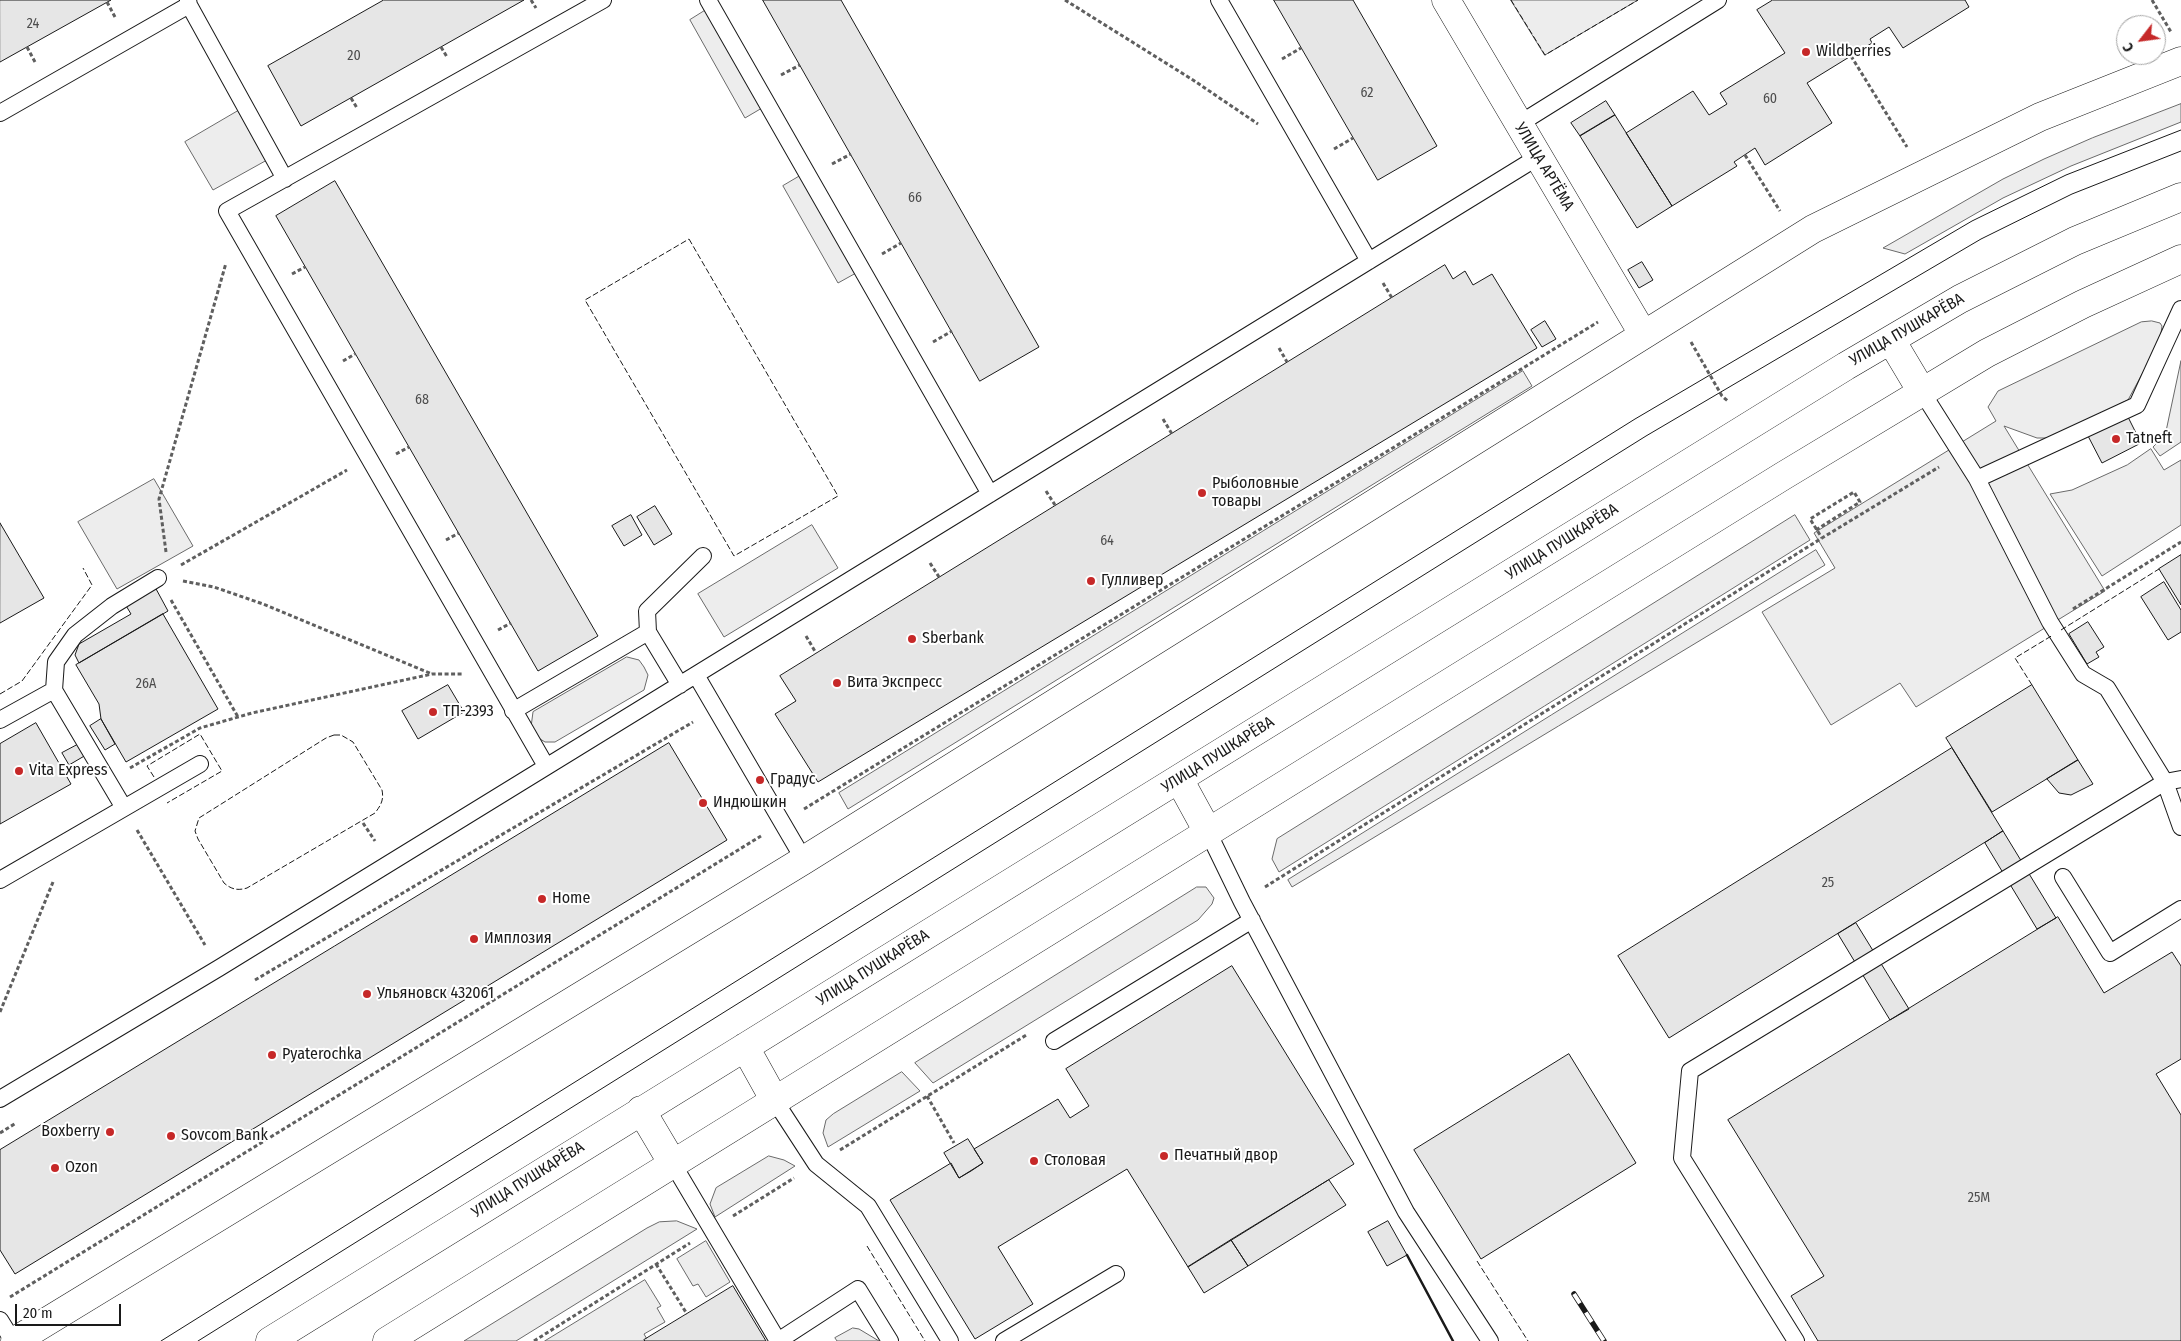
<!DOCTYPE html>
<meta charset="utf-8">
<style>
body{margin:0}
#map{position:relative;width:2181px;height:1341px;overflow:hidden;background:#fff;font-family:"Fira Sans Condensed",sans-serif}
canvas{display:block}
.north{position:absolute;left:2116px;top:15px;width:50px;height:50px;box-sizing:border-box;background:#fff;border:1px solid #a3a3a3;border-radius:50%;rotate:240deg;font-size:14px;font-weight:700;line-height:20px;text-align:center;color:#1a1a1a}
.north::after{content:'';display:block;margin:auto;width:18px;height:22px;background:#c62828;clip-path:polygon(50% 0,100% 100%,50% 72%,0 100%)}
.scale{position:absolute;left:15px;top:1304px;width:106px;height:22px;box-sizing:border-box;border:2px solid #1a1a1a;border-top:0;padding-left:6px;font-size:15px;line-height:18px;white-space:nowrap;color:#1a1a1a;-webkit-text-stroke:4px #fff;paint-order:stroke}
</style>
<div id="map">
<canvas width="2181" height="1341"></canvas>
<div class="north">С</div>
<div class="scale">20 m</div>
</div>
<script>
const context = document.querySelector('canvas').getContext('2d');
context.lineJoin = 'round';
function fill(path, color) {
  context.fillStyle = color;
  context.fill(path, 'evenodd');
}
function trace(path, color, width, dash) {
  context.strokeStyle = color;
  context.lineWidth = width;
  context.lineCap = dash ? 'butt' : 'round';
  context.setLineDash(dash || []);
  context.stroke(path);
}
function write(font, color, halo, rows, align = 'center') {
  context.font = font + ' "Fira Sans Condensed",sans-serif';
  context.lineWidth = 4;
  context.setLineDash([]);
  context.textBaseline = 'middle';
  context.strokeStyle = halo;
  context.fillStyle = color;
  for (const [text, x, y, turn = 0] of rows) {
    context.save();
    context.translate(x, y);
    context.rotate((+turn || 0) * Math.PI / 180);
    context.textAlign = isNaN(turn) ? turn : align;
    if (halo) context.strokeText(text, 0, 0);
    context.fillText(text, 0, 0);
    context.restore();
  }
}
const built = new Path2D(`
 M1511,0H1638L1545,55Z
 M706,10L762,108L745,118L690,20Z
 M2181,104V122L2071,166L2003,198L1905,254L1883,248L2003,179L2044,159L2092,138Z
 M238,111L267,160L213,190L185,142Z
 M800,176L856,273L838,283L783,186Z
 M2152,321L2160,323L2162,326L2160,341L2128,400L2056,435L2046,438H2037L2004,426L2105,591L1916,707L1900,683L1831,725L1762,612L1835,568L1814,533L1996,421L1988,407L1998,391L2141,322Z
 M2181,361V442L2160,456L2153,447L2165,435Z
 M1523,371L1532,386L848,809L839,793Z
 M2151,449L2164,470L2181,460V525L2102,576L2050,494L2072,490L2127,465Z
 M154,479L193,546L117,589L78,522Z
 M1795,515L1810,540L1279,872L1272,859L1277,839Z
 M812,525L838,568L724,637L698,594Z
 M1816,550L1825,565L1292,887L1288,880Z
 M627,657L639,660L644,667L648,675L644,690L555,742H545L537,737L531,727L533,712Z
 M1197,887H1206L1214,898L1212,904L1198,920L933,1083L915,1063Z
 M902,1072L920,1091L828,1147L823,1133L826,1120L833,1114Z
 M769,1156L784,1160L795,1166L715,1217L710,1204L716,1188Z
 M677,1221L697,1229L516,1341H464L647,1228L659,1222Z
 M706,1241L730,1282L706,1297L698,1284L693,1286L677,1259Z
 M645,1280L661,1306L657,1308L665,1322L644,1334L648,1341H545Z
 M853,1328L859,1329L879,1341H837L835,1338Z`);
const building = new Path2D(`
 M0,0H111L0,62Z
 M384,0H524L301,126L268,66Z
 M763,0H841L1039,347L980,381Z
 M1274,0H1353L1437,146L1378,180Z
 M1773,0H1965L1969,7L1903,48L1889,27L1870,39L1872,43L1807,83L1832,123L1765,165L1755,148L1734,162L1737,166L1672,206L1626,133L1693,91L1709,115L1727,104L1720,93L1785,53L1757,10Z
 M1606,101L1615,115L1580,136L1571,123Z
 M1615,115L1672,206L1637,228L1580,136Z
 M335,181L598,636L538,671L276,216Z
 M1642,262L1653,280L1639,288L1628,270Z
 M1445,265L1453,279L1465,271L1473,285L1492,274L1537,348L818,782L775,714L796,701L780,676Z
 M1545,321L1556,339L1542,347L1531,330Z
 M2127,415L2141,443L2102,463L2087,434Z
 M655,506L672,534L654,545L637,517Z
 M631,515L642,535L624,546L612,526Z
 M0,523L44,598L0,623Z
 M2181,555V605L2159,569Z
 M2164,582L2181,610V632L2168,640L2141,597Z
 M155,587L168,611L79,663L75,655L79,644L131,614L125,604Z
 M163,614L218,709L126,762L101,719L99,704L76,665Z
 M2088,622L2104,647L2096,652L2099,657L2087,664L2069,634Z
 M448,685L464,712L418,739L402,711Z
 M2032,685L2078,760L1992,812L1946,738Z
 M101,719L115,744L105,750L90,726Z
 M36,723L71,784L0,824V744Z
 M669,743L727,840L15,1274L0,1250V1150Z
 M79,744L86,755L69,765L62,753Z
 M1952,748L2003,831L1669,1038L1618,956Z
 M2078,760L2093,784L2071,795L2059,793L2047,779Z
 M2003,831L2056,918L2037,929L1985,843Z
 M2058,917L2104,993L2172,952L2181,966V1059L2156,1074L2181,1115V1341H1818L1791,1296L1824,1276L1728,1120Z
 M1856,923L1909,1009L1890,1020L1838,934Z
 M1232,966L1354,1164L1188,1267L1127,1169L998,1247L1033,1304L975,1339L890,1200L951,1163L959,1178L971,1171L983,1163L974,1149L1058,1099L1070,1118L1089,1106L1066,1069Z
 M1569,1054L1636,1163L1481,1259L1414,1150Z
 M968,1139L983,1163L959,1178L944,1153Z
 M1329,1180L1346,1205L1248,1266L1231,1240Z
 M1388,1221L1407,1255L1387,1266L1368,1232Z
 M1231,1240L1248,1266L1204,1293L1188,1267Z
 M733,1286L766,1341H645L644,1340Z`);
const path = new Path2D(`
 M531,0L536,8
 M1065,0L1193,80L1258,124
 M2152,0L2171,32
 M107,2L115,17
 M27,47L35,62
 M441,47L447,57
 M1851,56L1907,147
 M1282,59L1301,48
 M781,75L800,65
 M351,98L357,108
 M1334,149L1353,138
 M1745,155L1780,211
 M832,164L851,154
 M882,254L901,243
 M292,274L305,267
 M1383,283L1392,298
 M933,342L952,331
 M1691,342L1722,396L1729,402
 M1279,348L1287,362
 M343,361L355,354
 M1163,419L1172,434
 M396,454L409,447
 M1046,491L1055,505
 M1816,530L1860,502L1854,492L1810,519L1822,538
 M446,540L459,533
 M166,552L159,499L226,263
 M930,563L939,577
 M181,565L347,470
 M183,581L214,587L263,604L432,674
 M171,600L238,717
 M2073,609L2181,542
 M498,630L511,623
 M806,636L816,653
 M130,768L200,728L252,713L432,674H462
 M804,809L1598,322
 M363,823L375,841
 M137,830L205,945
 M1265,887L1822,538L1939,467
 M255,980L693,722
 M0,1012L53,882
 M927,1096L954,1143
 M0,1133L16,1123
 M840,1150L1028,1034
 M733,1216L794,1178
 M656,1264L687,1314
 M10,1297L761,836
 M534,1341L690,1243`);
const lane = new Path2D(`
 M188,0L189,5L285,179
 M708,0L990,494
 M1219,0L1369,261
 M0,113L189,5
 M1519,124L1718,0
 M1922,392L1977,479L2050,622L2083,674L2107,688L2165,782L2181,827
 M1977,479L2137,405L2181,309
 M696,675L804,860
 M680,685L648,632L647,611L703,556
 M513,711L648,632
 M0,720L54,690
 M546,766L227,211L603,0
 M124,808L54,690L56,662L75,635L112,606L158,578
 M1208,832L1242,902L1406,1212L1490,1341
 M2063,877L2110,953L2181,909
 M0,880L200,764
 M1054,1041L1252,920
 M0,1099L219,968L1538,157
 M775,1101L816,1164L868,1206L950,1341
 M673,1164L778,1341
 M0,1320L13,1341
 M778,1341L858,1289L890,1341
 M1004,1341L1116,1274
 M1796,1341L1682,1158L1690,1071L2165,782L2181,779`);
const street = new Path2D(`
 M1446,0L1643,334
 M15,1341L804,860L1813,229L2040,117L2181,61`);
const primary = new Path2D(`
 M1891,340L1922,392
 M1179,779L1208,832
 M745,1047L775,1101
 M641,1110L673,1164
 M270,1341L1846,366L1960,299L2075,241L2181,197
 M387,1341L1783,476L1987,353L2083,304L2181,259`);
const tram = new Path2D(`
 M161,1341L1635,419L1972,221L2066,175L2181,130
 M198,1341L1646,436L1981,239L2072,194L2181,151`);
const rail = new Path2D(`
 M1574,1294L1604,1341`);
const fence = new Path2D(`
 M1511,0L1545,55L1638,0
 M689,239L838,496L734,556L585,300Z
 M2061,630L2159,569
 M2032,685L2015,658L2053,635
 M0,694L22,681L92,585L83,568
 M334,735H341L353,742L382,790C384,800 381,805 375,813L247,888C237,891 231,889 224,883L198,839L195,831L199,818L326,738Z
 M154,777L147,766L200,734L222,771L167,803
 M867,1246L925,1341
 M1477,1261L1528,1341`);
const wall = new Path2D(`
 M1407,1255L1453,1341`);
const markers = [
 [1806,52,5,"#c62828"],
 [2116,439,5,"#c62828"],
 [1202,493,5,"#c62828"],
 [1091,581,5,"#c62828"],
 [912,639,5,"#c62828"],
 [837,683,5,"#c62828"],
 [433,712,5,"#c62828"],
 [19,771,5,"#c62828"],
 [760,780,5,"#c62828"],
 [703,803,5,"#c62828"],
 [542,899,5,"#c62828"],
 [474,939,5,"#c62828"],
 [367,994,5,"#c62828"],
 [272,1055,5,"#c62828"],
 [110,1132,5,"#c62828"],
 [171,1136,5,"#c62828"],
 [1164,1156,5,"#c62828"],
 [1034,1161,5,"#c62828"],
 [55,1168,5,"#c62828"]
];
const numberNames = [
 ["24",33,24],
 ["20",354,56],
 ["62",1367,93],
 ["60",1770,99],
 ["66",915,198],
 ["68",422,400],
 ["64",1107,541],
 ["26А",146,684],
 ["25",1828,883],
 ["25М",1979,1198]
];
const poiNames = [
 ["Wildberries",1816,52],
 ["Tatneft",2126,439],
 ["Рыболовные",1212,484],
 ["товары",1212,502],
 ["Гулливер",1101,581],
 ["Sberbank",922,639],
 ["Вита Экспресс",847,683],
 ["ТП-2393",443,712],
 ["Vita Express",29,771],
 ["Градус",770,780],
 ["Индюшкин",713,803],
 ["Home",552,899],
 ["Имплозия",484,939],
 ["Ульяновск 432061",377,994],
 ["Pyaterochka",282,1055],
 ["Boxberry",100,1132,"right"],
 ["Sovcom Bank",181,1136],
 ["Печатный двор",1174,1156],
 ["Столовая",1044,1161],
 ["Ozon",65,1168]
];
const streetNames = [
 ["УЛИЦА АРТЁМА",1544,167,59],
 ["УЛИЦА ПУШКАРЁВА",1907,330,-30],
 ["УЛИЦА ПУШКАРЁВА",1562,542,-32],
 ["УЛИЦА ПУШКАРЁВА",1218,755,-32],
 ["УЛИЦА ПУШКАРЁВА",873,968,-32],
 ["УЛИЦА ПУШКАРЁВА",528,1180,-32]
];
fill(built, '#ededed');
trace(built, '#6a6a6a', 1);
fill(building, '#e6e6e6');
trace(building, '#1a1a1a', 1);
trace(lane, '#1a1a1a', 18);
trace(street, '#1a1a1a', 29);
trace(primary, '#1a1a1a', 29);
trace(path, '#5f5f5f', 3, [4, 2.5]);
trace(lane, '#fff', 16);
trace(street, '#fff', 28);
trace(primary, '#fff', 28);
trace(tram, '#1a1a1a', 1);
trace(rail, '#1a1a1a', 5.5);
trace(rail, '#fff', 4, [11]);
trace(fence, '#1a1a1a', 1, [6, 2.5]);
trace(wall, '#1a1a1a', 2.5);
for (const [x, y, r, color] of markers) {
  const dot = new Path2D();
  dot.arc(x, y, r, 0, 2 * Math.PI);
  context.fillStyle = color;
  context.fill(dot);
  trace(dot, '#fff', 2);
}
write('14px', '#4d4d4d', null, numberNames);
write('16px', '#1a1a1a', '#fff', poiNames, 'left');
write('16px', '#1a1a1a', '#fff', streetNames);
</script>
